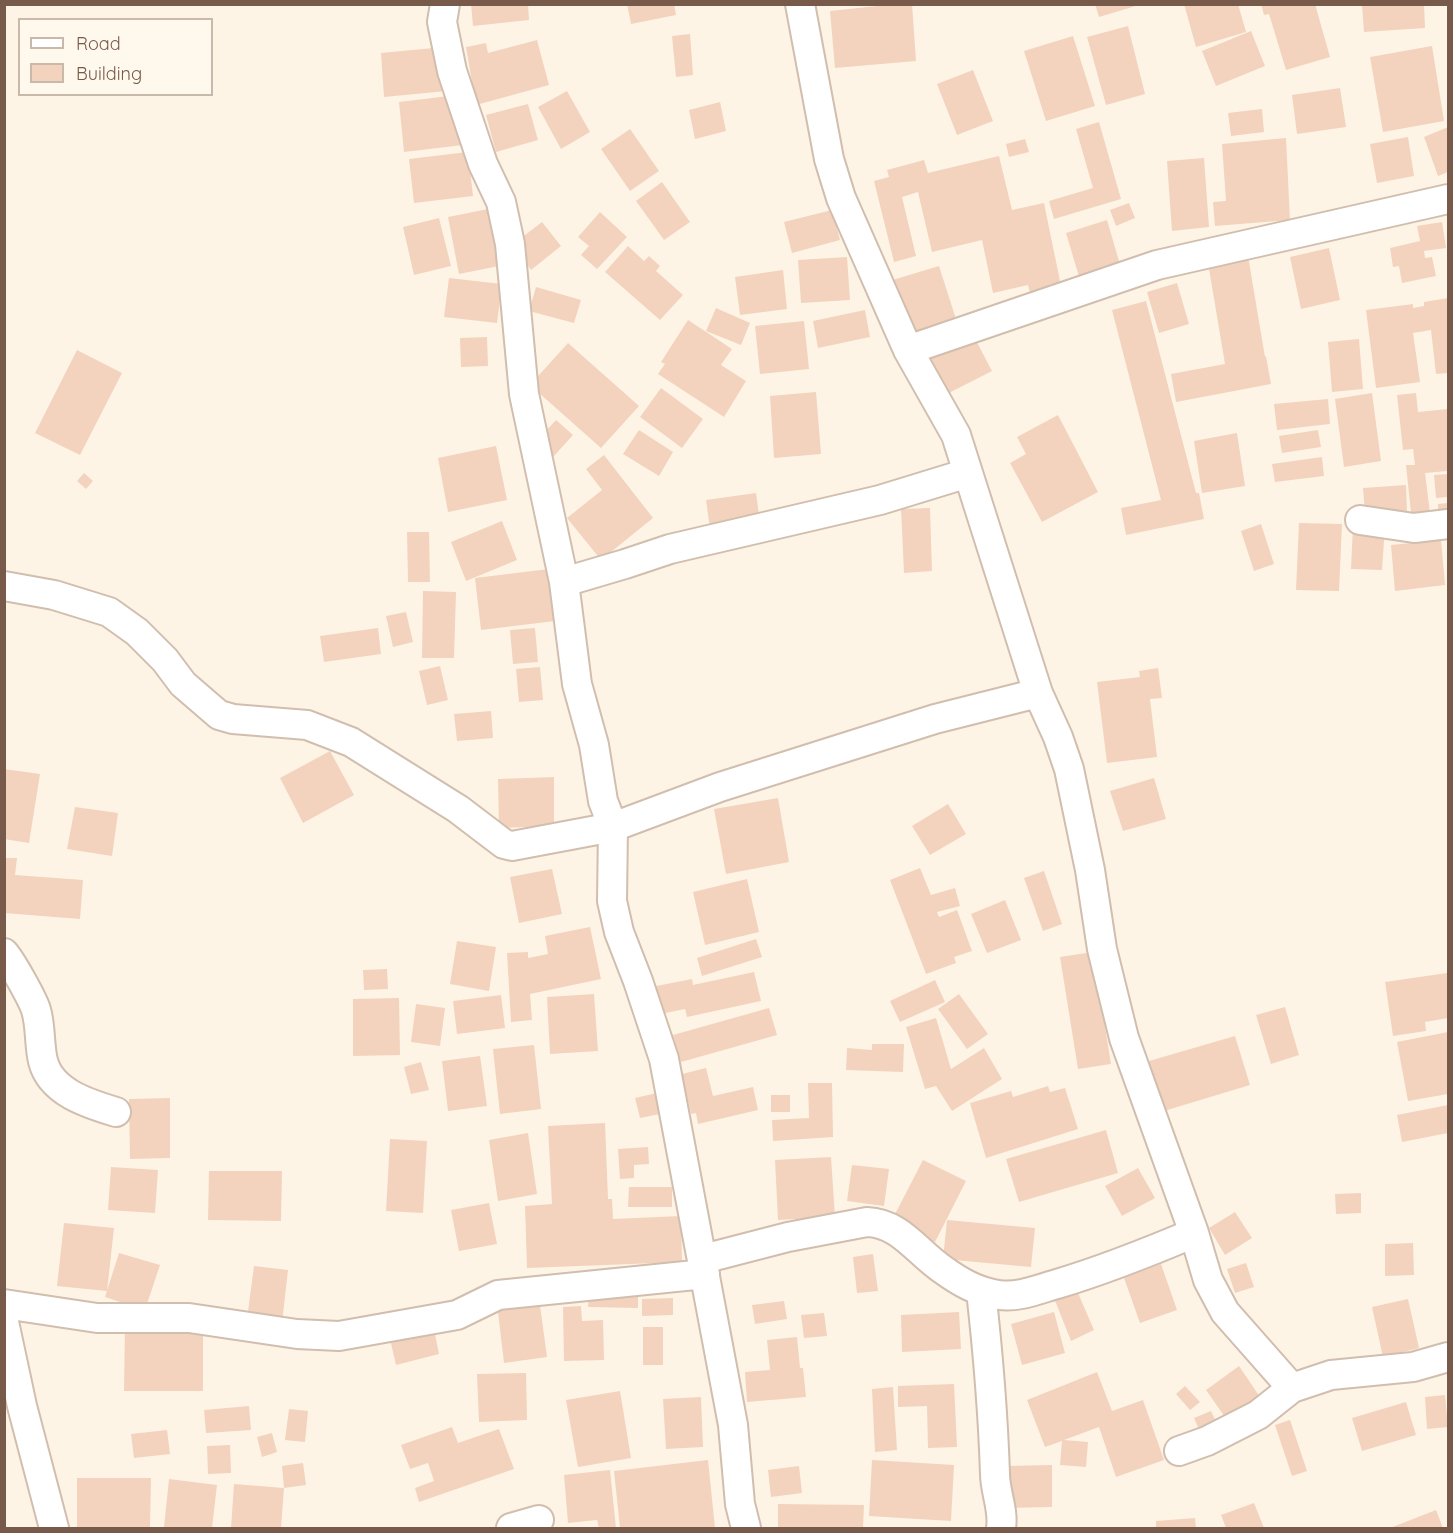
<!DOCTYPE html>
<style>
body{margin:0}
#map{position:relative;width:1453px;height:1533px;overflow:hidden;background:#fdf4e6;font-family:Quicksand,sans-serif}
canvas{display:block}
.frame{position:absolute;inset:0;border:6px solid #775a4a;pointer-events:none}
.legend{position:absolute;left:18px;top:18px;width:195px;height:78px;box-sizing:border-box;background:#fff8ec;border:2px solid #c9b9ab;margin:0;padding:8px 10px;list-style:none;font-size:18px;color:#775a4a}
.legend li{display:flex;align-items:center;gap:12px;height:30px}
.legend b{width:30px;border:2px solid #c9b9ab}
</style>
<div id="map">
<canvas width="1453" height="1533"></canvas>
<div class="frame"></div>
<ul class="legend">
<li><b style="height:8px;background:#fff"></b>Road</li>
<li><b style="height:16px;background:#f3d3bd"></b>Building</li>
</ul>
</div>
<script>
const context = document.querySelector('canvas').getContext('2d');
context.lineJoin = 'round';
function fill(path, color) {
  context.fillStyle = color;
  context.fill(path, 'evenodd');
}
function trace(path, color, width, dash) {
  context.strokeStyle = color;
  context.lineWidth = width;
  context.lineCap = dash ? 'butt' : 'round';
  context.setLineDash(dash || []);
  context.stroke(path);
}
const building = new Path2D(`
 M471,4H528L529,20L473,26Z
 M627,4H674L676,15L631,24Z
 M896,4H912L916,61L835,68L830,11Z
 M1095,4H1139V5L1099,17Z
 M1184,4H1238L1246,32L1196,47Z
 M1261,4H1315L1330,57L1286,70L1269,14L1264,15Z
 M1362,4H1424L1425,28L1364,32Z
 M1128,26L1145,94L1106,105L1087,37Z
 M1251,31L1265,66L1216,86L1202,51Z
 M690,34L693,75L676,77L672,36Z
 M1073,36L1095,106L1046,121L1024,51Z
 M537,40L549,85L476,105L466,47L486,43L488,53Z
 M1432,46L1444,121L1383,132L1370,57Z
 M444,47L447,91L384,97L381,53Z
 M973,70L993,121L957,135L937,84Z
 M1340,88L1346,127L1297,134L1292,95Z
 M567,91L590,132L561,149L538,107Z
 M457,95L463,145L404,152L399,102Z
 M720,102L726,131L695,139L689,110Z
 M528,104L538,140L496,152L486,115Z
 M1262,109L1264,132L1231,136L1228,113Z
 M1099,122L1121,199L1054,219L1049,201L1093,188L1076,129Z
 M1448,127V172L1438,176L1424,137Z
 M630,129L659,171L630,191L601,149Z
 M1408,137L1414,176L1377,183L1370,144Z
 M1286,138L1290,220L1215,226L1213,202L1226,201L1222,144Z
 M1025,139L1029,152L1009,157L1006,144Z
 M468,152L473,196L414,203L409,159Z
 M999,156L1012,210L1044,203L1061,286L1030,293L1028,285L993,293L982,240L932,252L918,192L902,197L916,256L894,262L874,181L889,177L887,170L924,160L928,173Z
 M1204,158L1209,227L1172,231L1167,161Z
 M662,182L690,222L664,240L636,201Z
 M1129,203L1135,218L1116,226L1110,210Z
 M498,207L509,264L459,274L448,217Z
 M832,210L840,240L792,253L784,222Z
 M600,212L627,237L597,269L581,255L589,246L578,237Z
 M439,218L451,266L414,275L403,227Z
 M1107,220L1121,268L1080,280L1066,233Z
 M542,222L561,246L531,270L512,245Z
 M1442,222L1446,248L1424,251L1425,258L1432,257L1436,276L1402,283L1399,266L1393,267L1390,248L1420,241L1417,226Z
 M628,246L644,261L649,256L660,266L656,271L683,295L660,320L605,272Z
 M1329,248L1340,300L1301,309L1290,257Z
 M1247,250L1265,357L1266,356L1271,384L1176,402L1171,374L1225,364L1207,257Z
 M847,257L850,300L801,303L798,260Z
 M939,266L956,319L903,336L886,282Z
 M783,270L787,309L740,315L735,277Z
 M449,278L502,284L497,323L444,317Z
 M1177,283L1189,324L1159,333L1147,292Z
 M536,287L581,300L574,323L529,311Z
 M1448,298V373L1436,374L1431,330L1413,333L1420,382L1376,388L1366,310L1413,304V308L1424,306V302Z
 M1146,301L1196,493H1199L1204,519L1126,535L1121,508L1161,500L1112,310Z
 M716,308L750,323L741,345L706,331Z
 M865,310L870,337L818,348L813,321Z
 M688,320L732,349L721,365L746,381L724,417L658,374L665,364L661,362Z
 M804,321L809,369L760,374L755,326Z
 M972,333L992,371L941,397L922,358Z
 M487,337L488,366L461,367L460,338Z
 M1359,339L1363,389L1332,392L1328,342Z
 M568,343L639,406L601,448L530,385Z
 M77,350L122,373L80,455L35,433Z
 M661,388L703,419L682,448L640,417Z
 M816,392L821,454L774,458L770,396Z
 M1372,393L1381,461L1344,467L1335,399Z
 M1416,393L1418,412L1448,409V471L1425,473L1431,521L1412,523L1406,465H1415L1413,449L1403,450L1397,395Z
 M1328,399L1330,424L1277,430L1274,404Z
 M1058,415L1098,492L1042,522L1010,463L1026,454L1017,437Z
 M556,420L573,435L553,457L536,442Z
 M639,430L673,452L659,476L623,454Z
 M1318,430L1321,447L1282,453L1279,436Z
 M1237,433L1245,486L1202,493L1194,441Z
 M496,446L507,500L448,512L438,458Z
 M604,455L653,518L601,560L567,518L602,490L586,469Z
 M1322,457L1324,476L1275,482L1272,464Z
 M84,473L93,481L86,489L77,481Z
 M1448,474V497L1436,498L1434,475Z
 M1406,485L1407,511L1365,514L1363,488Z
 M756,493L760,522L710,529L706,500Z
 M1448,503V515L1438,516V504Z
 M930,508L932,571L904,573L901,509Z
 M502,521L517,560L466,581L451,542Z
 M1299,523L1342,524L1339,591L1296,590Z
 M1261,524L1274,564L1254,571L1241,531Z
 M1353,525L1385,526L1382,570L1351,569Z
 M407,532H429L430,582H408Z
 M1441,540L1445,585L1395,591L1391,545Z
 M549,569L555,621L481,630L475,578Z
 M423,591L456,592L454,658H422Z
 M406,612L413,642L393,647L386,616Z
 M378,628L381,654L324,662L320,636Z
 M535,628L538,662L513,664L510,630Z
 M440,666L448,700L427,705L419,671Z
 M540,667L543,700L519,702L516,669Z
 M1158,668L1162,698L1150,699L1157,757L1107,763L1097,682L1140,677L1139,671Z
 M491,711L493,738L457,741L454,714Z
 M330,751L354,795L303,823L280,778Z
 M4,769L40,774L29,843L4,839Z
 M554,777V826L499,828L498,779Z
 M1154,778L1166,819L1123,831L1110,791Z
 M778,798L789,862L726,874L714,809Z
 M948,804L966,834L930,855L912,826Z
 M75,807L118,813L112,856L67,849Z
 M4,858H17L15,875L83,880L80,919L4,913Z
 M920,868L931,895L955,888L960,906L937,912L939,917L957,910L972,951L954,957L956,963L926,974L890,880Z
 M552,869L562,914L519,923L510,877Z
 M1044,871L1062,924L1043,931L1024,878Z
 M747,879L759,932L705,945L693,892Z
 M1005,900L1021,940L987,953L971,914Z
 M590,927L601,979L530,994L532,1020L511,1022L507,953L528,952V958L548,954L545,936Z
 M756,939L762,957L702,976L697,958Z
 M457,941L496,947L489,991L450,984Z
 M1093,952L1111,1064L1078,1069L1060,957Z
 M387,969L388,989L364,990L363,970Z
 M754,972L761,1001L687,1017L685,1009L656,1015L651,987L692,979L693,985Z
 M1447,973L1448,1018L1425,1022L1426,1031L1393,1036L1385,982Z
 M935,980L945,1002L900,1022L890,1001Z
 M594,994L598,1051L550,1054L547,997Z
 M959,994L988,1034L967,1049L938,1009Z
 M501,995L505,1028L457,1034L453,1001Z
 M399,998L400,1055L353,1056V999Z
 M416,1004L445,1008L440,1046L411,1042Z
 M1285,1007L1299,1055L1271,1064L1256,1015Z
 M769,1008L777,1035L681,1062L673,1035Z
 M936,1018L951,1069L984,1048L1002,1079L952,1111L936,1086L925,1089L906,1027Z
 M1448,1032V1094L1408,1101L1397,1042Z
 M1235,1036L1250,1085L1164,1111L1149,1061Z
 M872,1044H904L903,1072L846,1070L847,1048L872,1050Z
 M534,1045L541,1109L500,1114L493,1049Z
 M480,1056L487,1106L448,1111L442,1061Z
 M421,1062L429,1090L411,1094L404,1067Z
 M706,1068L713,1096L753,1087L758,1110L698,1124L696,1113L691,1114L682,1074Z
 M808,1083H832L833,1137L773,1141L772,1120L809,1118Z
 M1048,1086L1050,1092L1065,1088L1078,1129L986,1158L970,1103L1011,1091L1013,1097Z
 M661,1092L665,1113L640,1118L635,1098Z
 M771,1095H790V1112H771Z
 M170,1098V1158L130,1159L129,1099Z
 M1448,1105V1133L1402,1142L1397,1115Z
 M605,1123L608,1199H612L613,1219L681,1216L682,1262L527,1268L525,1206L552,1204L548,1126Z
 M1106,1130L1118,1173L1019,1202L1006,1159Z
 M528,1133L537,1194L498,1201L489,1140Z
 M390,1139L427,1141L423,1213L386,1211Z
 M648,1147L649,1164L634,1165V1178L620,1179L618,1149Z
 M831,1157L835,1217L778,1220L775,1160Z
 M923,1160L966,1181L935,1242L892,1220Z
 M852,1165L889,1169L884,1206L847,1201Z
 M111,1167L158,1170L155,1213L108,1210Z
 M1138,1168L1155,1198L1122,1216L1105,1186Z
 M209,1171H282L281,1221L208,1220Z
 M629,1187H672V1207H628Z
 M1361,1193V1213L1336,1214L1335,1194Z
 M489,1203L497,1244L459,1251L451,1210Z
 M1235,1212L1252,1238L1225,1255L1209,1228Z
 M947,1220L1035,1228L1031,1267L943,1259Z
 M64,1223L114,1228L107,1291L57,1286Z
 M1413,1243L1414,1275L1385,1276V1244Z
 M119,1253L160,1265L145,1310L105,1297Z
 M873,1254L878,1291L857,1293L853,1257Z
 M1246,1263L1254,1287L1235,1293L1227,1269Z
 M1161,1264L1177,1310L1140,1323L1124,1278Z
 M254,1266L288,1270L282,1323L247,1319Z
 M1075,1286L1094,1330L1071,1341L1052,1293Z
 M589,1293L638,1294V1308L588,1307Z
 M539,1298L547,1357L504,1363L497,1304Z
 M673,1298V1315L642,1316V1299Z
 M1408,1299L1419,1348L1383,1357L1372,1307Z
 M784,1301L787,1319L755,1324L752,1305Z
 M581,1306L582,1321L603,1320L604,1360L564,1361L563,1307Z
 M959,1312L961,1349L902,1352L901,1315Z
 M1054,1312L1065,1353L1022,1365L1011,1324Z
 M824,1313L827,1336L804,1338L801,1315Z
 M125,1325H203V1391H124Z
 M643,1327H663V1365H643Z
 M434,1329L439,1354L396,1365L390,1339Z
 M797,1337L800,1368H803L806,1397L747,1402L745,1372L770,1370L767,1340Z
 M1239,1366L1260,1397L1227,1420L1206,1390Z
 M1097,1372L1112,1411L1143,1400L1164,1460L1116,1477L1099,1427L1064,1440L1088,1442L1086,1467L1060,1465L1062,1441L1045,1447L1027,1400Z
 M526,1373L527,1420L479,1422L477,1374Z
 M954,1384L957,1447L928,1448L927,1406L898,1407V1386Z
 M1185,1386L1200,1402L1190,1410L1176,1394Z
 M893,1387L897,1450L875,1452L872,1389Z
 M620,1391L631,1458L578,1467L566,1400Z
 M1445,1395L1448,1427L1427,1429L1425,1397Z
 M701,1397L703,1447L666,1449L663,1399Z
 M1406,1402L1416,1435L1362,1451L1352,1418Z
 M249,1406L251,1430L206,1433L204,1410Z
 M289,1409L308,1411L305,1442L285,1440Z
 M1211,1411L1218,1426L1201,1434L1194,1418Z
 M1290,1420L1307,1471L1292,1476L1275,1425Z
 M452,1427L458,1443L499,1429L514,1469L419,1502L415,1488L434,1481L428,1463L410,1469L401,1445Z
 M167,1430L170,1454L134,1458L131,1434Z
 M272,1433L277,1452L262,1457L257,1437Z
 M230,1445L231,1473L208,1474L207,1446Z
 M708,1460L715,1528H620L614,1471Z
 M872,1460L954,1465L951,1521L869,1516Z
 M303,1463L306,1485L284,1488L281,1528H231L234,1484L284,1488L282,1466Z
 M1052,1465V1507L1006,1508V1466Z
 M799,1466L802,1493L771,1497L768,1470Z
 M610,1470L616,1528H599L597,1520L568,1523L564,1475Z
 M77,1478H151L150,1528H77Z
 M169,1479L217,1485L212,1528L164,1527Z
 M1254,1503L1264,1528H1226L1221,1515Z
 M778,1504L864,1505L863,1528H778Z
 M1436,1510L1443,1528H1390Z
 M1195,1518L1196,1528H1156V1521Z`);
const street = new Path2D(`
 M445,4L442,22L452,71L483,164L501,202L510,244L524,394L564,582L577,684L594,745L603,801L613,827L612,901L619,932L638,981L664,1059L733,1425L740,1504L746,1528
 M800,4L829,159L841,198L908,350L956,435L1038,693L1058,737L1069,769L1090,870L1102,949L1124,1038L1194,1233L1208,1280L1225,1312L1292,1388
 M908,350L1157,265L1448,199
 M1360,520L1414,528L1448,524
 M564,582L625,564L670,549L880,500L968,473
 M4,586L54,595L109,612L137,632L165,660L183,684L219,715L233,719L307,725L351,742L458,809L504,844L512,846L613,827L720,787L935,719L1038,693
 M4,953C12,962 33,1000 36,1010C41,1026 39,1045 43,1061C51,1093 90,1104 116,1112
 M703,1259L788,1237L867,1222C900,1223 917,1252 942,1269C960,1282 977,1292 999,1295C1018,1298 1039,1289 1057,1284C1104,1270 1149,1252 1194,1233
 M981,1291C988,1353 993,1413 995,1474C995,1492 1004,1510 1001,1528
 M4,1304L97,1318H189L297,1334L339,1336L457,1315L498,1295L705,1274
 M4,1322L22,1406L54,1528
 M1179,1451L1207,1441L1258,1415L1292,1388L1331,1375L1413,1367L1448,1357
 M511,1528L539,1520`);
fill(building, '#f3d3bd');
trace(street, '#d1beae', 32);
trace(street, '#fff', 28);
</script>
